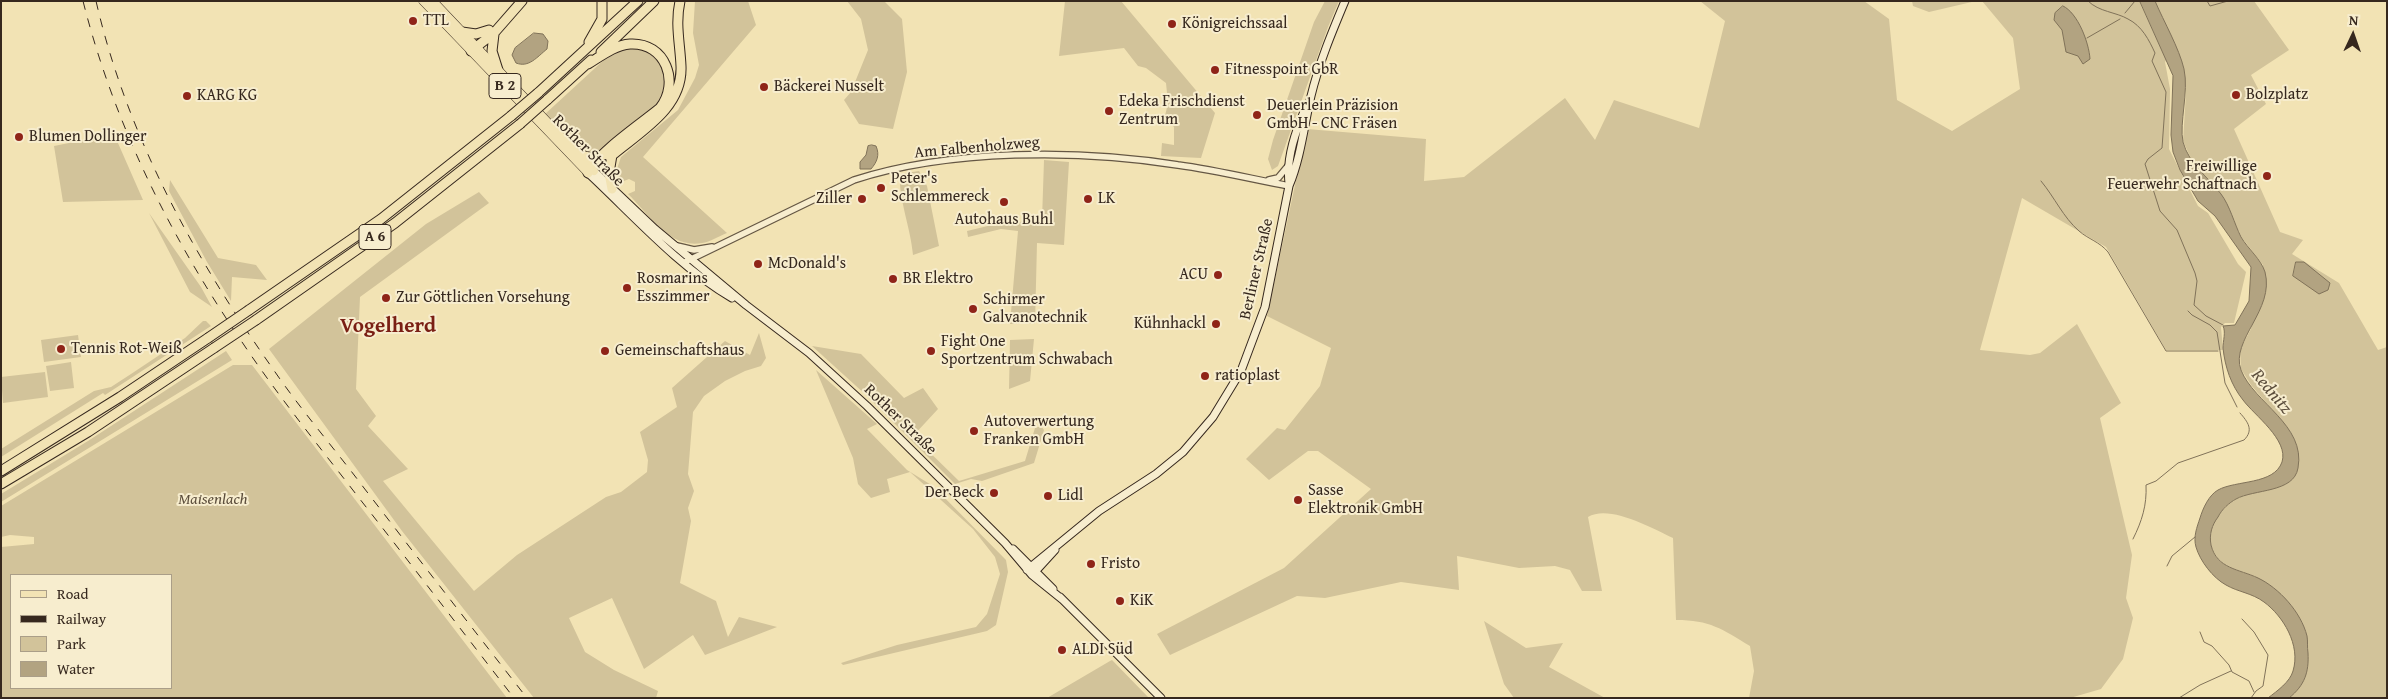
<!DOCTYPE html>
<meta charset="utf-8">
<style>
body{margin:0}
#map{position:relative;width:2388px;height:699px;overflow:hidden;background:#f2e3b4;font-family:"Gentium Book Plus",serif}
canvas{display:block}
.frame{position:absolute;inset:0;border:2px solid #36281e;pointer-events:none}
.legend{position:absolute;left:10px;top:574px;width:162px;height:115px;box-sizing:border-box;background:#f7edce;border:1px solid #aa9e88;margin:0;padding:6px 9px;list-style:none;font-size:15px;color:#36281e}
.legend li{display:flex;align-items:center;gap:10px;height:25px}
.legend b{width:25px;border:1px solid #aa9e88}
.north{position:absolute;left:2328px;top:10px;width:50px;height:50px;-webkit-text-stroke:4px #f7edce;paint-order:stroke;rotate:3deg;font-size:14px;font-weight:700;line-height:20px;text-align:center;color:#36281e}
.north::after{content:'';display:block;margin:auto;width:18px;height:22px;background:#36281e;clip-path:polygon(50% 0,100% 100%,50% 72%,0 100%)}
</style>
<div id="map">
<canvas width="2388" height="699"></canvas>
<div class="frame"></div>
<ul class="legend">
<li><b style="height:6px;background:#f2e3b4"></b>Road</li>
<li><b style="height:6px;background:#36281e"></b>Railway</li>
<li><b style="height:14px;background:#d2c39a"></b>Park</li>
<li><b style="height:14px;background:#b2a381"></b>Water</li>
</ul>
<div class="north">N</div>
</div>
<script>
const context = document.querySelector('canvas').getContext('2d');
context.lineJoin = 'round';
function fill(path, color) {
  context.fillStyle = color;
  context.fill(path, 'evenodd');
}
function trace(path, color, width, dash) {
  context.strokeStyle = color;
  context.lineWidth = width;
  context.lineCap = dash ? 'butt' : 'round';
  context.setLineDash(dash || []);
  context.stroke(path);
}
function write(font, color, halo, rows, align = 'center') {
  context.font = font + ' "Gentium Book Plus",serif';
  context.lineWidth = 4;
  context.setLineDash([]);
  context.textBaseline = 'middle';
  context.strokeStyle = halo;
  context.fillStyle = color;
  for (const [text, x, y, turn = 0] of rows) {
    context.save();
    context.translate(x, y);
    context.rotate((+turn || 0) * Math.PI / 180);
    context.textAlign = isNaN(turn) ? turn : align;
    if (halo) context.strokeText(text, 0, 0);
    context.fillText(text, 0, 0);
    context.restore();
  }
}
const green = new Path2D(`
 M695,1H748L756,25L643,157L727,233C719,236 710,242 702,243C669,249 649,214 628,194L635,191V182L629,179L624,181L619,180L617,169L621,157L678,110L695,78L699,65L693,33Z
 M847,1H884L902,19L907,72L893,129L859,124L844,100L851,92L868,50L861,19Z
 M1065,1H1121L1215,113L1201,158L1161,156L1162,143L1174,145V127L1165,116L1168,103L1166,83L1146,68L1138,66L1124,48L1059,56Z
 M1325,1H1339L1328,27L1278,166L1272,170L1268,159L1273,140L1314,22Z
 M1700,1H1864L1889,19L1897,100L1952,131L2020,89L2013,38L1982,1H2140L2167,59L2165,62L2170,89L2169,149L2198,206L2208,213L2238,264L2246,272L2234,323H2225L2221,327L2223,350H2166L2106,247L2022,198L1980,350L2030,355L2040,353L2077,324L2121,403L2100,418L2132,555L2126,598L2133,618L2123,659L2101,689L2070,698H1749L1754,671L1750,646C1722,629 1710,620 1676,620L1673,538C1652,528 1609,504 1588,517L1602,591H1582L1570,570L1555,566L1519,568L1457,556L1459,590L1401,582L1325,598L1297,596L1170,655L1157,634L1284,568L1371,489L1318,451H1308L1269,480L1246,459L1277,428L1285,430L1320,386L1331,348L1267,316L1307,129L1426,139L1424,181L1464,177L1565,98L1595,140L1614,100L1699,128L1725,21Z
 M1912,1H1976L1929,12L1913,6Z
 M2155,1H2254L2289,50L2251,75L2266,104L2234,129L2280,232L2303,240L2292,254L2339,283L2378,350L2387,347V698H2289C2300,689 2309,668 2308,654C2306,622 2293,603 2267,585C2262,582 2257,577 2251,575C2234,569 2220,567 2212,548C2208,538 2210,528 2216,519C2223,508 2232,500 2245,495C2268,486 2303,492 2296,456C2295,447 2294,438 2289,430L2251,385L2241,369L2240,349L2251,329L2263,265L2242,238L2222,196L2193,163L2183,141L2186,93L2184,69Z
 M627,47L645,48L663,64L666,89L657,106L601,151C578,161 558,130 544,115L606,58Z
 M114,134L143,200L63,202L54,146Z
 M1044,160L1069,162L1064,245L1037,243L1035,324H1010L1018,231L1001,229L968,237L967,231L996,224L1042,220Z
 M919,171L927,186L939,246L913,255C911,229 898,197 900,174Z
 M170,180L218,258L256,265L267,280L232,277L231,301L207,262L169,191Z
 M479,192L489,203L360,297L356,389L376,416L368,426L408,469L383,481L474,591L517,555L606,497L621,492L647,472L648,460L640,432L677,407L672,388L725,341L750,355L759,333L766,358L761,366L745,371L725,381L704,396L693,412L688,474L694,491L688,508L691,521L680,583L716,601L728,637L739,617L777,627L705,655L693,635L644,669L612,598L569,618L585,652L614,670L658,691L656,698H534L402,531L269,349L426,224Z
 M149,213L201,287L212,307L190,292Z
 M203,321H206L211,326L105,395L103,393L1,457V449L94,391L111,387L131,374L185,338Z
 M78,335L81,357L44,362L41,340Z
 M1034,339L1030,381L1009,389L1010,340Z
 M812,346L861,354L904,398L923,388L938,409L913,436L959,481L1025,461L1035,428L1041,426L1044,430L1034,463L982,481L971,479L955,484L866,395Z
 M226,351L232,360L1,502V494L88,441Z
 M71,362L74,388L50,391L46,366Z
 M233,365H252L507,698H1V547L34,544V537L10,535L1,537V506ZM11,575H171V688H11Z
 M816,370L877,424L867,429L907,470L933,486L1006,560L1008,572L996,625L987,631L843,665L841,663L897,645L976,627L987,614L1000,574L995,557L973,529L910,472L887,479L890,492L871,498L858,484L853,458Z
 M45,372L48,397L3,403L1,377Z
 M1484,621L1526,648L1563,643L1549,667L1605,698H1514L1504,684Z
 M1112,660L1149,698H1047L1110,661Z`);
const water = new Path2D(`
 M2140,1H2155C2164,22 2179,48 2184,69C2189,92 2179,123 2183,142C2189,164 2208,177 2221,194C2230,206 2234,223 2241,237C2248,249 2261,259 2265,272C2275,310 2230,340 2241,370C2254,403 2306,425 2298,468C2294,493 2254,489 2236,499C2229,503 2222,509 2218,517C2212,525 2209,534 2211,545C2217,569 2239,569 2258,578C2279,588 2301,612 2307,636C2308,641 2307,647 2308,653C2309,672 2305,685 2289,698H2268C2277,691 2290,682 2293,671C2301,645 2283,616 2264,602C2252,593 2238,592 2226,585C2213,578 2200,561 2196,547C2193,537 2197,527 2200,518C2203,508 2209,495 2218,490C2236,480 2274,485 2282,462C2289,440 2254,415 2243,400C2231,385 2225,367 2223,348C2223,341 2226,332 2223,326L2235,325L2249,301L2251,267L2215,216L2198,201L2180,170L2173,152L2171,135L2173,76Z
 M2063,6C2078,13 2089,43 2090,59L2083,64L2078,56L2066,52L2062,30L2054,20L2055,13Z
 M534,33L543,34L548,41L547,49C537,57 529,68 516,63L512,55L515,48Z
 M872,145L876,146C880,155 877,162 871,169H860V162L866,155L868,146Z
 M2296,262H2304L2330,283L2328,290L2319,294L2293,276Z`);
const stream = new Path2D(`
 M2088,1C2099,12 2116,12 2128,19C2142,26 2149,40 2155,53L2152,61L2166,92L2162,148L2148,159L2145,164L2160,211L2177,230L2195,273L2197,281L2194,305L2206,316L2223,325
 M2207,1L2210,6L2228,1
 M2125,13L2135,1
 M2087,38L2120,19
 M2041,181C2055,198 2063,217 2079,231C2088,239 2100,242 2108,252L2166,351H2218
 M2188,311L2192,315L2210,325L2217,332L2225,383L2237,407
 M2133,539C2142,521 2147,505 2146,485L2156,481L2178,463L2244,440C2254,430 2248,422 2240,413
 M2167,566L2172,556L2195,537
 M2242,619L2254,632L2268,655L2263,686L2256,691L2251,698
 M2200,632L2204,642L2212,646L2229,665L2232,672L2249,681L2254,692
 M2179,698L2200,685L2231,671`);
const tertiary = new Path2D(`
 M1269,180L1278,178L1288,166
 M677,246L694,250L712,247
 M685,262L854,180C949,149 1080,149 1178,165C1215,170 1252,179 1289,186`);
const secondary = new Path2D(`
 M594,171L655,229L746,305L809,353L867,406L1005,543L1032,575L1063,600
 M588,173C633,215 679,267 732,298
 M1289,183C1286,157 1296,130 1306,107
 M1013,549L1053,589
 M1027,570L1099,511L1156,474L1183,452L1213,417L1241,371L1265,307L1289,186C1301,157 1304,126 1311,96C1319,63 1332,32 1345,1
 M1034,573L1055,550
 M1060,597L1161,698`);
const primary = new Path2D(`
 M423,1L588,173
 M433,1L594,171`);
const motorway = new Path2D(`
 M462,32L476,34L489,30
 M494,34L492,51L498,70
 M589,42L602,19V1
 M471,51L494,33L522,1
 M601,52L654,1
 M588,64C601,56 615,45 630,44C666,42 680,83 660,108C642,123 597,153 588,173
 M538,93L638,1
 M547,100L591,60
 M580,155L593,158L604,155
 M612,155L609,173L612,189
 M610,157C639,132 683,109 681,66C680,43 675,24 680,1
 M249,310L381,219L511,116
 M256,320L395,223L520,124
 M1,471L120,397L208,338
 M1,484L88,432L214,348`);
const rail = new Path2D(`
 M83,1C114,124 171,238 242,342C278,396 319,446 359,498C411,564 462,631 514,698
 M96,1C127,136 194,257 273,369C301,410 334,448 364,488C418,558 472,628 527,698`);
const motorwayBridge = new Path2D(`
 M511,116L538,93
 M520,124L547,100
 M208,338L249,310
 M214,348L256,320`);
const markers = [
 [413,21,5,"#8f2418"],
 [1172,24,5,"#8f2418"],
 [1215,70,5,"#8f2418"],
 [764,87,5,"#8f2418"],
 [2236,95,5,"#8f2418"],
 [187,96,5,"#8f2418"],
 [1109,111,5,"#8f2418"],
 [1257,115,5,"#8f2418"],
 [19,137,5,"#8f2418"],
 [2267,176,5,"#8f2418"],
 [881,188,5,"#8f2418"],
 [862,199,5,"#8f2418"],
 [1088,199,5,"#8f2418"],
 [1004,202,5,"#8f2418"],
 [758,264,5,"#8f2418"],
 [1218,275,5,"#8f2418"],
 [893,279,5,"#8f2418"],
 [627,288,5,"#8f2418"],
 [386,298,5,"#8f2418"],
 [973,309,5,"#8f2418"],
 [1216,324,5,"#8f2418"],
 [61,349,5,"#8f2418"],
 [605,351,5,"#8f2418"],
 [931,351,5,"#8f2418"],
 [1205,376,5,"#8f2418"],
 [974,431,5,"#8f2418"],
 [994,493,5,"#8f2418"],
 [1048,496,5,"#8f2418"],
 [1298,500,5,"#8f2418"],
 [1091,564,5,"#8f2418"],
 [1120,601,5,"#8f2418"],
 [1062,650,5,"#8f2418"]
];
const shields = [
 [505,86,32],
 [375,237,32]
];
const shieldNames = [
 ["B 2",505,86],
 ["A 6",375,237]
];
const poiNames = [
 ["TTL",423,21],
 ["Königreichssaal",1182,24],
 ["Fitnesspoint GbR",1225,70],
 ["Bäckerei Nusselt",774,87],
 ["Bolzplatz",2246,95],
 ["KARG KG",197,96],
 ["Edeka Frischdienst",1119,102],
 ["Zentrum",1119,120],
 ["Deuerlein Präzision",1267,106],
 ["GmbH - CNC Fräsen",1267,124],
 ["Blumen Dollinger",29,137],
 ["Freiwillige",2257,167,"right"],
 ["Feuerwehr Schaftnach",2257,185,"right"],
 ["Peter's",891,179],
 ["Schlemmereck",891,197],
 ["Ziller",852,199,"right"],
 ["LK",1098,199],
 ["Autohaus Buhl",1004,220,"center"],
 ["McDonald's",768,264],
 ["ACU",1208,275,"right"],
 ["Rosmarins",637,279],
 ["Esszimmer",637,297],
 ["BR Elektro",903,279],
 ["Zur Göttlichen Vorsehung",396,298],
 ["Schirmer",983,300],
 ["Galvanotechnik",983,318],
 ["Kühnhackl",1206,324,"right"],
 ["Fight One",941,342],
 ["Sportzentrum Schwabach",941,360],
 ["Tennis Rot-Weiß",71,349],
 ["Gemeinschaftshaus",615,351],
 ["ratioplast",1215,376],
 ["Autoverwertung",984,422],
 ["Franken GmbH",984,440],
 ["Sasse",1308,491],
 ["Elektronik GmbH",1308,509],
 ["Der Beck",984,493,"right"],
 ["Lidl",1058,496],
 ["Fristo",1101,564],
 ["KiK",1130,601],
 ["ALDI Süd",1072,650]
];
const streetNames = [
 ["Am Falbenholzweg",977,148,-5],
 ["Rother Straße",588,151,45],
 ["Berliner Straße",1257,269,-77],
 ["Rother Straße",900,420,44]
];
const parkNames = [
 ["Maisenlach",213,500]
];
const waterNames = [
 ["Rednitz",2271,392,50]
];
const districtNames = [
 ["Vogelherd",388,327]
];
fill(green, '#d2c39a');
fill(water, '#b2a381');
trace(water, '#807259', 1);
trace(stream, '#807259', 1);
trace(tertiary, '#655744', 8);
trace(secondary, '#36281e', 9);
trace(primary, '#36281e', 9);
trace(motorway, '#36281e', 11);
trace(tertiary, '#f7edce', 5.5);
trace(secondary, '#f7edce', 7);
trace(primary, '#f2e3b4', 8);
trace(motorway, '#f2e3b4', 9);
trace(rail, '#36281e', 1, [9, 9]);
trace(motorwayBridge, '#36281e', 11, []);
trace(motorwayBridge, '#f2e3b4', 9);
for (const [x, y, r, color] of markers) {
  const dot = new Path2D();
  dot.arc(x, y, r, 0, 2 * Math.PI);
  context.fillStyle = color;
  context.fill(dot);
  trace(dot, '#f7edce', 2);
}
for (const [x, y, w] of shields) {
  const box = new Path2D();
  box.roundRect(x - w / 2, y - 12.5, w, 25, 4);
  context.fillStyle = '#f7edce';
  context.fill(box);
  trace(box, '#36281e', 1);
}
write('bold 15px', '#36281e', null, shieldNames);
write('16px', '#36281e', '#f7edce', poiNames, 'left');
write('16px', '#36281e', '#f7edce', streetNames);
write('italic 16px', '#5d4f3d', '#f7edce', parkNames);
write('italic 18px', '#5b4d3c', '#f7edce', waterNames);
write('bold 21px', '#7a1f14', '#f7edce', districtNames);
</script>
